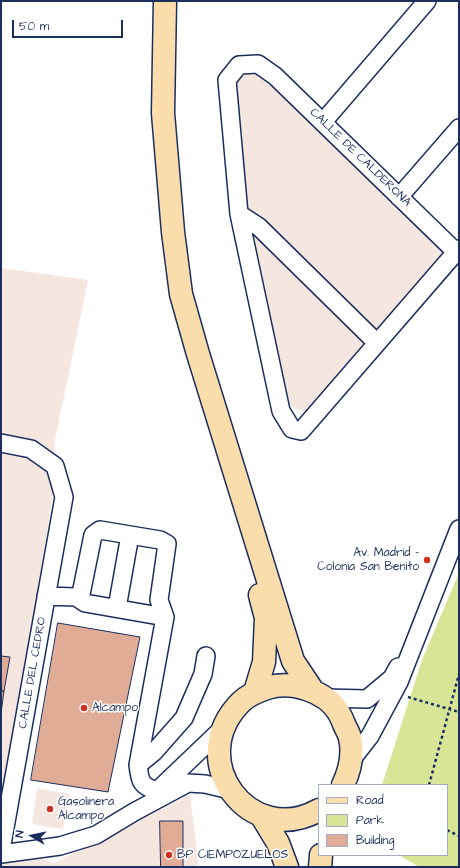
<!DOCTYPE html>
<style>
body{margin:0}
#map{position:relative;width:460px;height:868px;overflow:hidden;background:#fff;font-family:"Architects Daughter",sans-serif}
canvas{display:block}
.frame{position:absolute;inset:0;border:2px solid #1b2f5e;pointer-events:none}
.legend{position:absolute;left:318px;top:784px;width:130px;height:72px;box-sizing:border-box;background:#fff;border:1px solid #a4acbf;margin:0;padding:5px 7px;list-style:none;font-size:12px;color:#1b2f5e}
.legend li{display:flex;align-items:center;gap:8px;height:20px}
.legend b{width:20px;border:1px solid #a4acbf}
.north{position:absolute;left:12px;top:816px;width:40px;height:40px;-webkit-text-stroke:3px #fff;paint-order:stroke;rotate:279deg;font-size:11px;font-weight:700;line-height:16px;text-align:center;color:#1b2f5e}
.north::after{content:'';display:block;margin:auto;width:14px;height:18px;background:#1b2f5e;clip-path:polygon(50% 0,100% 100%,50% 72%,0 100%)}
.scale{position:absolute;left:12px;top:20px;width:111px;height:18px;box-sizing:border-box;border:2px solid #1b2f5e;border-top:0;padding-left:5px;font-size:12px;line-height:14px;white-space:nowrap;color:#1b2f5e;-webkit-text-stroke:3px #fff;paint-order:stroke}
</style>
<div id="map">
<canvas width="460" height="868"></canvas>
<div class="frame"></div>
<ul class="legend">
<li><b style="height:5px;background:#fbddab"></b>Road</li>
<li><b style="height:11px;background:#d8e496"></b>Park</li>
<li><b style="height:11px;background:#e1ac96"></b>Building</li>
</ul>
<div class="north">N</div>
<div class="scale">50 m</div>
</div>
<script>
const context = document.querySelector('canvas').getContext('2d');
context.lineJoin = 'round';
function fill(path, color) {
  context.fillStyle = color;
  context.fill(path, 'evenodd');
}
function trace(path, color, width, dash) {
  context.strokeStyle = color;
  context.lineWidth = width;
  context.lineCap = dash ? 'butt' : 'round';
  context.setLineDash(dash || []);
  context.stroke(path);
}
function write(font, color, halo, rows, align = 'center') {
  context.font = font + ' "Architects Daughter",sans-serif';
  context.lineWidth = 3;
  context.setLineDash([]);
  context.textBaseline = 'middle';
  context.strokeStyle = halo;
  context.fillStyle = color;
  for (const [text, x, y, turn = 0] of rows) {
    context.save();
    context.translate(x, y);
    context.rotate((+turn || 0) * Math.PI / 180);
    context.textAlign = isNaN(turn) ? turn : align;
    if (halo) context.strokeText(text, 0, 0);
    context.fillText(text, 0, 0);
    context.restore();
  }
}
const built = new Path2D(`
 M256,69L448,250L308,414L281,401L249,253L230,104L239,72Z
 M1,268L88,280L55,440L52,499L1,826Z
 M37,788L69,794L63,829L32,824Z
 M190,795L199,867H1V843L54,863Z`);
const green = new Path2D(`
 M459,573V867H419L399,855H447V785H382L422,660Z`);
const building = new Path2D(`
 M58,623L140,637L108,792L31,780Z
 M1,656L10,657L4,691H1Z
 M1,691H4L1,713Z
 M160,821H183V867H161Z`);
const path = new Path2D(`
 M408,697L459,712
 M429,785L459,674
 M447,830L459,836`);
const minor = new Path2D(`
 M323,122L427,1
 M399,197L459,128
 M239,214L259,227L377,343
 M459,249L456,252L301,431L292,429L281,411L239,214L227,80L239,65L258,64L275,76L456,252L459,255
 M1,443L31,449L55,466L64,497L1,850
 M46,596L76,597L81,594L93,535L100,530L160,540L167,544L159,600L165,617L138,765C140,782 141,786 157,791
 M76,597L85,603L165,617
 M117,608L130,535
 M325,698L367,699L392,678L398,667
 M352,759L370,736L399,682L459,529
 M138,765L154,752L184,718L203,674L206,656
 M156,792L222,729
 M1,854L60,846L96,835L134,812L188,783L205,784L230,790`);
const major = new Path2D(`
 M165,1L163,113L173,232L181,294L198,354L293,661L313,691
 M255,692L264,662L266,618L260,595
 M319,810C250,849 183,760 241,702C248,695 258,691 267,688C291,680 326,691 339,713C341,717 343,721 344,724C346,729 349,733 350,738C354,755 350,770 343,785
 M261,815L278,843L287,867
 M320,867L321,855`);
const markers = [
 [427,560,4,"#c8321e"],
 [84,708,4,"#c8321e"],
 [50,809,4,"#c8321e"],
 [169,855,4,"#c8321e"]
];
const streetNames = [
 ["CALLE DE CALDERONA",360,158,44],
 ["CALLE DEL CEDRO",33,673,-80]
];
const poiNames = [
 ["Av. Madrid -",419,553,"right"],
 ["Colonia San Benito",419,567,"right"],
 ["Alcampo",92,708],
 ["Gasolinera",58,802],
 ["Alcampo",58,816],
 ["BP CIEMPOZUELOS",177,855]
];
fill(built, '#f6e6e0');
fill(green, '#d8e496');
fill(building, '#e1ac96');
trace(building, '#1b2f5e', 1);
trace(minor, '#1b2f5e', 20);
trace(major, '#1b2f5e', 25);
trace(path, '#1b2f5e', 2.5, [3, 3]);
trace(minor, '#fff', 17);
trace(major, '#fbddab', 22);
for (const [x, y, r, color] of markers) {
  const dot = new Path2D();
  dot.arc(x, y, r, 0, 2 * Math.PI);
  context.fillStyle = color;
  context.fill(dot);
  trace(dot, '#fff', 1.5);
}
write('12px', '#1b2f5e', '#fff', streetNames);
write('12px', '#1b2f5e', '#fff', poiNames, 'left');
</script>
